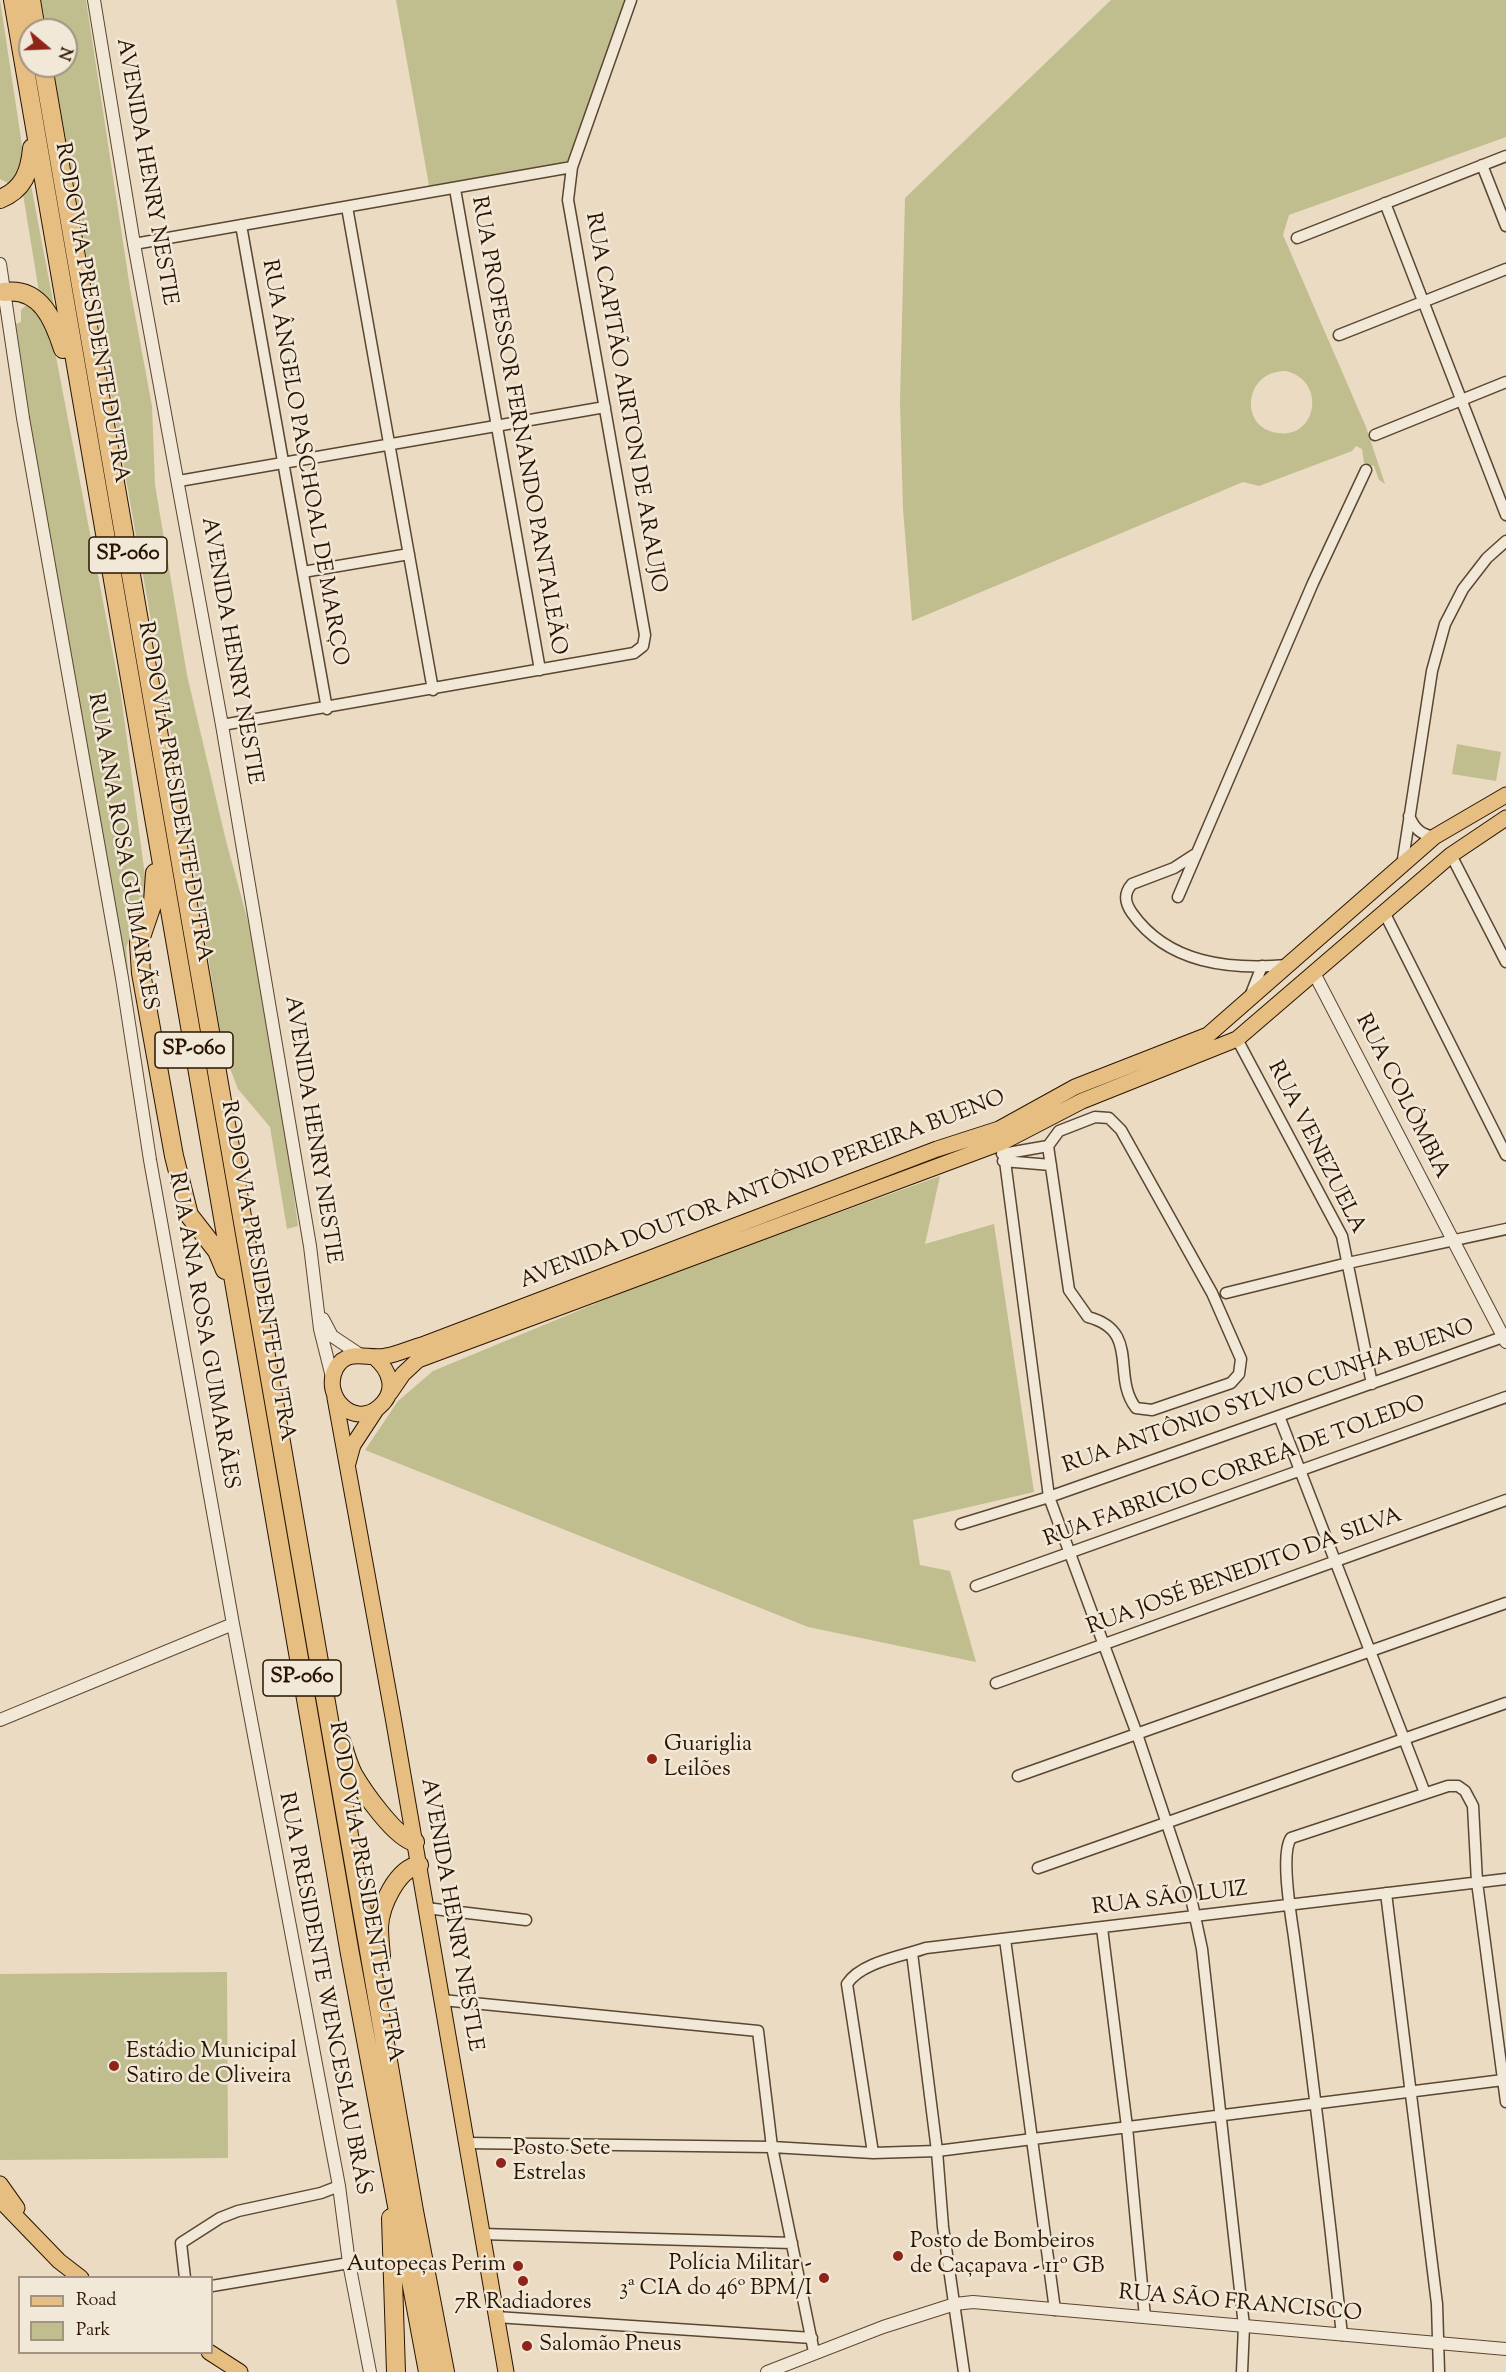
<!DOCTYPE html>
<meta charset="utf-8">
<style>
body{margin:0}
#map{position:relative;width:1506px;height:2372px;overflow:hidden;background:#ebdbc3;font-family:"Sorts Mill Goudy",serif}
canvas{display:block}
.legend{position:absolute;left:18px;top:2276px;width:195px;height:78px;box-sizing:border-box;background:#f2e8d8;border:2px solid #a29382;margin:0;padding:8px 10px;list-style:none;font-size:18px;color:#291400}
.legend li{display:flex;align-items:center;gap:12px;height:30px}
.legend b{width:30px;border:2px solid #a29382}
.north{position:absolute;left:18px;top:18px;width:60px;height:60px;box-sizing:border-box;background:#f2e8d8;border:2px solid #a29382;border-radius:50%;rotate:109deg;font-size:16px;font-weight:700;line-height:24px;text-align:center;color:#291400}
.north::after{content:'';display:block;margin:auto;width:21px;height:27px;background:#8f2418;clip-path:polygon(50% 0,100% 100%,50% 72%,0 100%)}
</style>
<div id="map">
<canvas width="1506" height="2372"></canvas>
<ul class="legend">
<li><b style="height:8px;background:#e6be82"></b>Road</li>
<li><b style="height:16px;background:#c0bd8e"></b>Park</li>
</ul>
<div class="north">N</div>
</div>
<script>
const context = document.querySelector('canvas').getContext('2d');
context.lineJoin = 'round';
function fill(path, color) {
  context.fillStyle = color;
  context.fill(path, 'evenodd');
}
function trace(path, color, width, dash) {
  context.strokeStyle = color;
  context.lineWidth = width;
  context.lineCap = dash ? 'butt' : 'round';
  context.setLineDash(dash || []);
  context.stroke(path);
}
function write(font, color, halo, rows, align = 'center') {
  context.font = font + ' "Sorts Mill Goudy",serif';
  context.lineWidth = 5;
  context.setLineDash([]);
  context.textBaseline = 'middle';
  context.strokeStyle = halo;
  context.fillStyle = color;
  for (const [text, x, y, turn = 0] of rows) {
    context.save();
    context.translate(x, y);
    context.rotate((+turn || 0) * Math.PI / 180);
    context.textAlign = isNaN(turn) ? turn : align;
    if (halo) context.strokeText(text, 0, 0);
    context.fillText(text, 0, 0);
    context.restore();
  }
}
const green = new Path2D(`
 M0,0L23,152L18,174L10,184L0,179Z
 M41,0H86L130,288L152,406L155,485L187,675L226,841L266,987L298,1226L287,1229L270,1127L238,1089L223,1050L187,824L53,66H66V30H47Z
 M396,0H633L575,159L455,189L430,191Z
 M1111,0H1506V137L1289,215L1283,235L1366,427L1385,484L1379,480L1374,466L1364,463L1362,449L1356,446L1352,451L1259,486L1243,482L912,621L903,509L900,402L905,198ZM1286,371C1327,381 1317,439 1278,433C1238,428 1244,370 1286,371Z
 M30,180L54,306L39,292L23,194Z
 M27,304L34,309L52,336L121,695L147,891L144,909L126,947L128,970L123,971L13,325L21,322V310Z
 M1457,744L1501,752L1496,781L1452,774Z
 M940,1176L925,1244L994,1224L1034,1492L913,1520L920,1565L950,1571L976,1662L808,1627L365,1450L398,1401L433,1371L645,1283Z
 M227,1972L228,2158L0,2160V1974Z`);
const minor = new Path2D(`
 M1482,165L1506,226
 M455,189L540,670
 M1385,203L1506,515
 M347,207L433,690
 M241,225L327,709
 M1297,238L1506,156
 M134,244L572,167
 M1339,335L1506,269
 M1375,435L1506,382
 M179,481L605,407
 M303,572L409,554
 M222,725L634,653L643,646L645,635L568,200L572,167L631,0
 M1409,816C1415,829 1420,834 1434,837
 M1194,855L1174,868L1132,884C1123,894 1125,903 1132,913C1168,964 1230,970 1288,965
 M1451,855L1506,962
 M1402,866L1432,671L1445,624L1463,589L1487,558L1506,541
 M1178,897L1313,583L1366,470
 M1384,912L1506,1155
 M1251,994L1262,966
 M1237,1039L1342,1236L1372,1384
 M1095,1117L1109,1118L1121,1130L1212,1293L1241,1359L1239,1374L1231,1383L1152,1410L1136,1408C1111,1376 1141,1331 1088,1317L1069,1290L1048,1146L1059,1131Z
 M1002,1138L1049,1497L1137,1734L1190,1893L1202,1949L1244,2326L1242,2372
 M1002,1154L1048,1146
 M1003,1161L1051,1165
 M1226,1293L1348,1263L1506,1229
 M1279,1416L1425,1793
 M961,1524L1049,1497L1503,1337
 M976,1586L1506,1397
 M996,1683L1506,1500
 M1018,1776L1506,1603
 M1038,1868L1506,1703
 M1386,1893L1437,2304L1439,2372
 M426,1908L526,1920
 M1102,1928L1127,2127L1145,2317
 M1005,1939L1055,2310
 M912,1953L937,2151L943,2227L964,2372
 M442,2000L758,2031L772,2147L814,2352
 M466,2143L772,2147L873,2153L937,2151L1503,2080
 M873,2153L847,1984C861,1962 903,1956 926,1948L1506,1879
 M482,2234L792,2243
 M185,2278L181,2243L220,2218L238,2211L321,2193L339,2186
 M212,2286L349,2263
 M496,2317L812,2338
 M1342,2335C1328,2202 1312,2069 1294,1937C1291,1916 1280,1854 1291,1838L1448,1786H1458L1465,1791L1473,1806L1477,1882L1506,2102`);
const tertiary = new Path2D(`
 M94,0L134,244L222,725L310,1246L320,1329L332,1377
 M0,264L23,418L122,978L150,1160L233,1624L339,2186L349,2263L370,2372
 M1314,973L1506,1342
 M323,1319L332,1336L359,1354
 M0,1720L233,1624
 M767,2372L883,2327L955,2304L973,2302L1506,2349`);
const primary = new Path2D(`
 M374,1357C390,1370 398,1391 379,1407C354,1429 321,1396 336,1368C348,1347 368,1360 386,1356C398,1354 410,1348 422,1345L937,1149L999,1129L1075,1087L1208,1035L1434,837L1506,795
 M390,1393L403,1374L418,1360L1003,1142L1082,1101L1237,1039L1451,855L1506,818
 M335,1398L393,1717L506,2372
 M348,1463L353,1445L376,1410
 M0,2184L17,2208
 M0,2200L59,2261L81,2278
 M209,2352L240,2372`);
const motorway = new Path2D(`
 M13,0L350,1954L428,2372
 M31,0L36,30
 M43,66L414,2211L445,2372
 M0,199C23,190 30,172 32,148
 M4,292C41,287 54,321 63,349
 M155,873L153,902L139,943L141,973L174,1156L189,1215L217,1251L225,1270
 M342,1743C345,1753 348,1764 353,1774C363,1791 396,1839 415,1842
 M381,1956C380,1946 379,1936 379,1927C380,1906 397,1869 419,1865
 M391,2218L396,2372`);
const markers = [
 [652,1759,6,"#8f2418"],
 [114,2066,6,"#8f2418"],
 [501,2163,6,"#8f2418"],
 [898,2256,6,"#8f2418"],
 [518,2266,6,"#8f2418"],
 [824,2278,6,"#8f2418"],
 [523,2281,6,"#8f2418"],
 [527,2346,6,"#8f2418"]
];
const shields = [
 [128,555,78],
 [194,1050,78],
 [302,1678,78]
];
const shieldNames = [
 ["SP-060",128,555],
 ["SP-060",194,1050],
 ["SP-060",302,1678]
];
const streetNames = [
 ["AVENIDA HENRY NESTIE",145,172,80],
 ["RODOVIA PRESIDENTE DUTRA",90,313,80],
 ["RUA CAPITÃO AIRTON DE ARAUJO",624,403,80],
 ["RUA PROFESSOR FERNANDO PANTALEÃO",517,426,80],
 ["RUA ÂNGELO PASCHOAL DE MARÇO",303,463,80],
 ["AVENIDA HENRY NESTIE",230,651,80],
 ["RODOVIA PRESIDENTE DUTRA",173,792,80],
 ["RUA ANA ROSA GUIMARÃES",121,852,80],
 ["RUA COLÔMBIA",1401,1097,63],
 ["AVENIDA HENRY NESTIE",311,1130,81],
 ["RUA VENEZUELA",1315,1148,63],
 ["AVENIDA DOUTOR ANTÔNIO PEREIRA BUENO",763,1191,-21],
 ["RODOVIA PRESIDENTE DUTRA",256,1271,80],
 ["RUA ANA ROSA GUIMARÃES",202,1331,80],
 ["RUA ANTÔNIO SYLVIO CUNHA BUENO",1269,1398,-19],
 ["RUA FABRICIO CORREA DE TOLEDO",1235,1473,-20],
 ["RUA JOSÉ BENEDITO DA SILVA",1245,1573,-20],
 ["RODOVIA PRESIDENTE DUTRA",364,1892,80],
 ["RUA SÃO LUIZ",1170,1900,-7],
 ["AVENIDA HENRY NESTLE",450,1915,80],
 ["RUA PRESIDENTE WENCESLAU BRÁS",323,1994,79],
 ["RUA SÃO FRANCISCO",1240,2305,5]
];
const poiNames = [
 ["Guariglia",664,1746],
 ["Leilões",664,1771],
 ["Estádio Municipal",126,2053],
 ["Satiro de Oliveira",126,2078],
 ["Posto Sete",513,2150],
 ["Estrelas",513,2175],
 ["Posto de Bombeiros",910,2243],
 ["de Caçapava - 11º GB",910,2268],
 ["Polícia Militar -",812,2265,"right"],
 ["3ª CIA do 46º BPM/I",812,2290,"right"],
 ["Autopeças Perim",506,2266,"right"],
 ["7R Radiadores",523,2304,"center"],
 ["Salomão Pneus",539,2346]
];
fill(green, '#c0bd8e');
trace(minor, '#5a4631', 13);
trace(tertiary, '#5a4631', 14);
trace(primary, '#291400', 17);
trace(motorway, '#291400', 20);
trace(minor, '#f2e8d8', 10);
trace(tertiary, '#f2e8d8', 12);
trace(primary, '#e6be82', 15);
trace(motorway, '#e6be82', 18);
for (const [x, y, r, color] of markers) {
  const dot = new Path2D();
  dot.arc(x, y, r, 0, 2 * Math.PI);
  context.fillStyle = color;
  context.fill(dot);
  trace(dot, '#f2e8d8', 2);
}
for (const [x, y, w] of shields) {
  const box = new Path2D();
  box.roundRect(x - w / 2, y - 18, w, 36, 4.5);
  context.fillStyle = '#f2e8d8';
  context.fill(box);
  trace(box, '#291400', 1.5);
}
write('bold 21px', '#291400', null, shieldNames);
write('22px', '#291400', '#f2e8d8', streetNames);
write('22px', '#291400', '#f2e8d8', poiNames, 'left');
</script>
